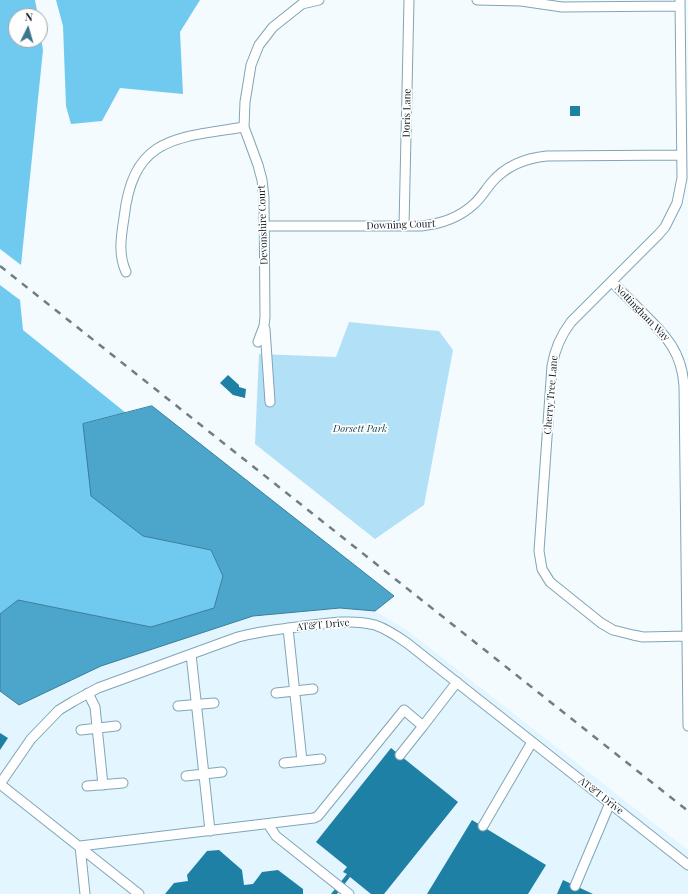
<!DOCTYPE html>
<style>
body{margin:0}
#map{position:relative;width:688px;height:894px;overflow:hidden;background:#f3fbfe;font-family:"Playfair Display",serif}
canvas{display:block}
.north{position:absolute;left:8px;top:8px;width:40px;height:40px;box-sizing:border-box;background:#fff;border:1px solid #9fa4a7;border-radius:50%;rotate:5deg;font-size:11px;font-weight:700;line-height:16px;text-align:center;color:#0e1c22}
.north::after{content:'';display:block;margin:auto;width:14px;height:18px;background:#3b758e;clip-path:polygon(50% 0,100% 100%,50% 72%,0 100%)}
</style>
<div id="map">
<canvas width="688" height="894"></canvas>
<div class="north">N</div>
</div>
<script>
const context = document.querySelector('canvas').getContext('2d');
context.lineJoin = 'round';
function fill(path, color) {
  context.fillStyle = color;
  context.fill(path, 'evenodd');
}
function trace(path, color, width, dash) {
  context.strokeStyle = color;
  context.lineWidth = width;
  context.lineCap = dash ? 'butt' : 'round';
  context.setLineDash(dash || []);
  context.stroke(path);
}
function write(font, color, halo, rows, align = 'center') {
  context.font = font + ' "Playfair Display",serif';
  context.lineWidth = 3.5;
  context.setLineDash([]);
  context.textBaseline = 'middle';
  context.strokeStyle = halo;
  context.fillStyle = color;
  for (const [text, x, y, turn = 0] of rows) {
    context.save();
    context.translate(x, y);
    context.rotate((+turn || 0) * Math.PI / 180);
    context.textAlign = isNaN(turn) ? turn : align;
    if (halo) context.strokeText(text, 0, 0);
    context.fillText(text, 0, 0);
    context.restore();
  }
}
const built = new Path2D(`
 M340,608L375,611L408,631L688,850V894H0V691L19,705L101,666L253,616Z`);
const green = new Path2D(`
 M349,322L439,331L453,350L424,505L375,539L255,444L259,354L336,357Z`);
const forest = new Path2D(`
 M0,0H35L38,16H16V40H40V31L43,50L21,265L0,249Z
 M56,0H200L180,32L183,94L120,88L102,121L71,124L66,106L63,26Z
 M0,285L20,300L23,330L126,413L83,424L143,536L211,550L223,576L214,608L151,627L18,600L0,614Z`);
const water = new Path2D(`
 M152,406L394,596L375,611L340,608L253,616L101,666L19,705L0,691V614L18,600L151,627L214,608L223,576L211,550L143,536L91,496L83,424Z`);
const building = new Path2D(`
 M570,106H580V116H570Z
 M228,375L239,385V387L246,389L245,398L233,395L220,383Z
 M0,733L8,738L0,750Z
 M391,748L458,802L384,894H371L350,877L337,894H331L347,874L343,872L347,867L316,842Z
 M472,820L546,865L528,894H427Z
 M219,850L242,870L244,885L253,884L262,872L278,870L303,889V894H165L174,883L188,881L187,875L207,851Z
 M563,880L593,894H557Z`);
const minor = new Path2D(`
 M477,0L521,1L562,7L680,6
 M680,0L682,178L677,203L665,227L658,235L571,322C561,335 555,348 552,366L539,551L542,569L550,582L601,623L613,630L633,635L643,637L688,636
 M265,226H421C441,224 459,218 474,204C481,198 486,189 492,182C506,166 526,158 547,156L681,155
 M404,226L409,0
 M126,272C118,254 121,237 124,218C133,136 176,138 244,127
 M612,282C623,293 634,304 645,315C667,337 682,353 684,386L688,726
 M265,329L270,402
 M258,342L264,326L265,317L264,198L262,180L258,165L244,127L245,102L251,65L259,45L273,27L302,4L319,0
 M288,628L302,761
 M191,654L210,831
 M88,693L95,707L103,785
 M276,693L313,689
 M178,706L214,703
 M81,730L116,726
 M400,755L423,726
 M284,763L321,759
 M186,776L222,772
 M0,784L31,739L59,710L74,701L98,688L238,637C260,631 282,629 304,626C328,623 352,619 375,625C387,629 397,636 407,643L688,865
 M0,784L139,894
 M87,786L123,783
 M268,824L276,836L349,894
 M483,826L532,742
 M575,886L610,803
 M85,894L80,846L314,818L318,816L404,710L423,726L457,682`);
const rail = new Path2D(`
 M0,266L688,811`);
const streetNames = [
 ["Doris Lane",407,113,-89],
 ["Devonshire Court",263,225,-92],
 ["Downing Court",401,225,-2],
 ["Nottingham Way",642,313,46],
 ["Cherry Tree Lane",551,395,-85],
 ["AT&T Drive",323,625,-5],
 ["AT&T Drive",601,796,38]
];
const parkNames = [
 ["Dorsett Park",360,429]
];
fill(built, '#e3f5fe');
fill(green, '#b2e1f7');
fill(forest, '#70caf0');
fill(water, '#4ca6cc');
trace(water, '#397d99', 1);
fill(building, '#1d80a4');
trace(minor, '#81a5b6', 11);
trace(minor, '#fff', 9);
trace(rail, '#727d82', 2.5, [7, 7]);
write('10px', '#0e1c22', '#fff', streetNames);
write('italic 10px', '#1c4454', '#fff', parkNames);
</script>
